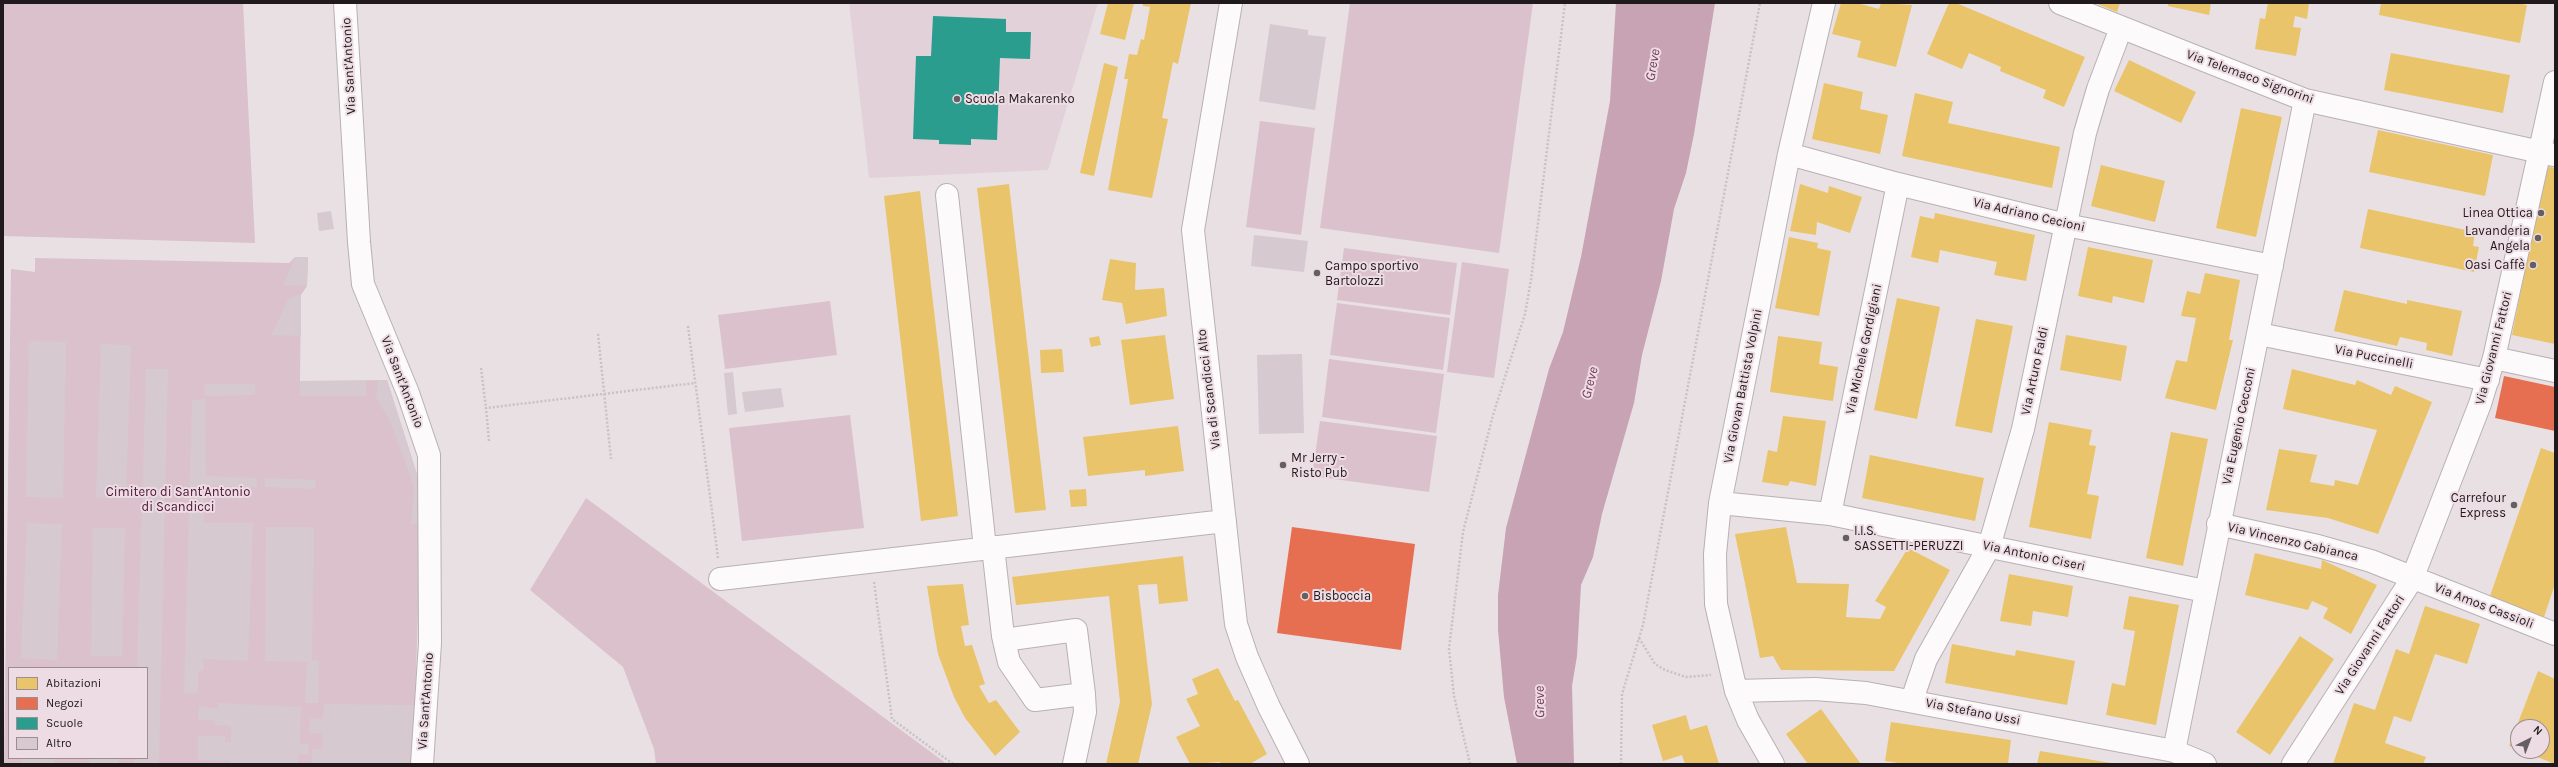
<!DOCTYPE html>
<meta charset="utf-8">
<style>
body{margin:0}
#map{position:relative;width:2558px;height:767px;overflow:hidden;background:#e9e0e4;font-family:Karla,sans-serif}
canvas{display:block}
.frame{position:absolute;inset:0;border:4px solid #201a1c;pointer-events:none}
.legend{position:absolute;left:8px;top:667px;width:140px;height:92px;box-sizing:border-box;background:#eddce3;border:1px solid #9b8e93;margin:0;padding:5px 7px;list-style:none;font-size:12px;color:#201a1c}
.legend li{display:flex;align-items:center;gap:8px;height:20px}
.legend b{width:20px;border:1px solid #9b8e93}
.north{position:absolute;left:2510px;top:719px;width:40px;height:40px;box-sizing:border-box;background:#eddce3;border:1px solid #9b8e93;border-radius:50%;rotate:42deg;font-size:11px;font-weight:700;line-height:16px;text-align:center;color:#201a1c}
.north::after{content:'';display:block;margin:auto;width:14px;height:18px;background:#665f62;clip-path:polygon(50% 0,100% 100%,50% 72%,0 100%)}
</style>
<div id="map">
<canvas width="2558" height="767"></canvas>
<div class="frame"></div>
<ul class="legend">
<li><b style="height:11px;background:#e9c46a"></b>Abitazioni</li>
<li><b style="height:11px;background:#e76f51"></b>Negozi</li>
<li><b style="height:11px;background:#2a9d8f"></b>Scuole</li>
<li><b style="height:11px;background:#d6c9cf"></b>Altro</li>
</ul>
<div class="north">N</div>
</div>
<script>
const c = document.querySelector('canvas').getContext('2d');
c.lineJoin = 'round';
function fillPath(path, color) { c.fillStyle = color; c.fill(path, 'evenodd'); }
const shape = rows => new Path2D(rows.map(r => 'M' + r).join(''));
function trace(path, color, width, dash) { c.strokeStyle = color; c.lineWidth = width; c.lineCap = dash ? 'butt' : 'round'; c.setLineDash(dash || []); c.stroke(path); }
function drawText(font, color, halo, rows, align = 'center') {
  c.font = font + ' Karla,sans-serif'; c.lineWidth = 4; c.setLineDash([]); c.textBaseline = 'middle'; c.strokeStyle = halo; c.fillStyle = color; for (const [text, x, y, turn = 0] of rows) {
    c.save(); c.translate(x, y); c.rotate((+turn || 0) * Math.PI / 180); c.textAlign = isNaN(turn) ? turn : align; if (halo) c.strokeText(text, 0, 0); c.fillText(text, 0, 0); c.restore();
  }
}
fillPath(shape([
 [849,3,1098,3,1048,170,869,178]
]), '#e2d1d8');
fillPath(shape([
 [3,3,243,3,255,243,3,236],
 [1350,3,1533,3,1499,253,1320,228],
 [1260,121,1315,128,1301,235,1246,227],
 [1344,248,1457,263,1450,315,1337,300],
 [295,257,308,257,307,286,301,295,300,381,387,380,422,490,413,764,4,764,11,269,35,272,35,258,289,263],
 [9,668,147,668,147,758,9,758],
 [1462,262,1509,269,1494,378,1447,372],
 [830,301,837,355,725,369,718,315],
 [1337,303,1450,318,1443,370,1330,355],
 [1329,359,1444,374,1436,433,1322,417],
 [850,415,864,528,742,541,729,428],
 [1320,421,1437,436,1429,492,1312,476],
 [586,498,947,764,656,764,654,749,623,667,530,590]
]), '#dac1cc');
fillPath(shape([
 [1616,3,1715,3,1694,134,1686,173,1674,209,1661,281,1642,355,1634,403,1602,514,1593,557,1581,585,1577,656,1572,686,1574,764,1517,764,1504,697,1498,630,1498,595,1506,528,1549,369,1563,332,1581,257,1610,101]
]), '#c7a3b4');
fillPath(shape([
 [1108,3,1134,3,1125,40,1100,34],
 [1143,3,1191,3,1178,64,1173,62,1162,118,1168,119,1152,198,1108,190,1128,79,1124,79,1129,54,1137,55,1141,39,1144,40,1150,7,1143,6],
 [1841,3,1857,3,1879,9,1881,3,1912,5,1896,67,1857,57,1861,41,1832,34],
 [1949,3,1956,3,2085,57,2064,107,2043,98,2046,90,2000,71,2001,67,1969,53,1962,69,1927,54],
 [2095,3,2120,3,2117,12],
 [2168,3,2211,3,2209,15,2168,6],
 [2268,3,2309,3,2307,19,2295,16,2293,27,2301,28,2296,56,2255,49,2260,18,2265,19],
 [2381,3,2517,3,2527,5,2520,43,2379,15],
 [2391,53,2510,75,2503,113,2384,90],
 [2129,60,2196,92,2181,123,2114,91],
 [1104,63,1118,67,1094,176,1080,173],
 [1824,83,1863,92,1860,109,1888,115,1880,154,1812,139],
 [1915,93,1953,102,1948,123,2060,147,2052,188,1902,156],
 [2241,108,2282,117,2256,237,2216,228],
 [2378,130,2493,155,2485,196,2369,172],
 [2101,165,2165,181,2155,222,2091,206],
 [2546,166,2555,168,2555,344,2512,335],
 [1009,184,1046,510,1015,513,977,188],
 [1800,184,1828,193,1829,186,1862,197,1850,233,1817,222,1816,235,1790,231],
 [920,191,958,516,921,521,884,196],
 [2368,209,2475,232,2473,246,2479,247,2474,272,2360,248],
 [1935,213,2035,235,2026,281,1994,275,1997,262,1940,250,1938,263,1911,257,1920,216,1934,219],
 [1789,237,1818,243,1817,248,1831,251,1819,316,1775,308],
 [2088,247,2153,260,2144,303,2113,296,2112,303,2078,296],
 [1110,259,1136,263,1135,290,1164,288,1167,316,1126,324,1122,303,1102,300],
 [2205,273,2240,280,2229,340,2233,340,2216,410,2165,398,2176,360,2187,362,2196,318,2181,316,2187,291,2200,294],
 [2344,290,2407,304,2407,300,2462,311,2452,356,2426,350,2427,343,2400,337,2397,346,2334,331],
 [1897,298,1940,307,1917,419,1874,410],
 [1976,319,2013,326,1992,433,1955,426],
 [1165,335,1174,399,1130,405,1121,340],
 [2066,335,2127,346,2121,381,2060,370],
 [1099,336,1101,345,1091,347,1089,338],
 [1778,336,1822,342,1819,364,1838,367,1833,401,1770,392],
 [1062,349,1064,372,1041,373,1040,350],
 [2292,369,2355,385,2357,380,2391,395,2395,386,2432,402,2378,534,2328,518,2266,510,2279,449,2317,455,2310,482,2334,486,2335,480,2358,485,2377,430,2283,409],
 [1783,416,1826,421,1816,486,1790,481,1788,486,1762,482,1768,450,1777,452],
 [2049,422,2092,430,2089,445,2096,446,2087,494,2099,496,2091,539,2029,527],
 [1178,426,1184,471,1145,476,1145,470,1088,476,1083,437],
 [2171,432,2208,439,2183,566,2146,558],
 [2541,448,2555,453,2555,584,2544,617,2489,599],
 [1870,455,1984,478,1975,521,1862,498],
 [1086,489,1087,506,1071,507,1069,490],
 [1786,527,1797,583,1849,584,1846,617,1880,619,1886,607,1875,601,1908,548,1950,570,1894,671,1781,670,1773,656,1760,658,1735,534],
 [2255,553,2321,569,2322,560,2377,585,2351,634,2323,618,2328,608,2312,601,2308,610,2245,595],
 [1183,556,1188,601,1159,604,1157,584,1138,585,1152,704,1138,764,1106,764,1120,702,1109,596,1016,605,1012,577],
 [2009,574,2073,586,2068,617,2033,611,2031,626,2000,621],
 [963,584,969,625,961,626,965,646,972,645,985,684,979,686,989,703,996,700,1020,732,995,756,965,718,954,697,938,654,934,631,927,586],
 [2129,596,2179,605,2156,725,2106,715,2112,683,2125,686,2135,631,2123,629],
 [2425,606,2480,624,2467,664,2435,654,2411,722,2394,716,2385,743,2426,757,2423,764,2333,764,2354,703,2375,710,2396,649,2409,654],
 [2300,636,2334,659,2270,755,2236,732],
 [1952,644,2015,656,2016,650,2075,661,2067,705,1945,683],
 [1218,668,1235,701,1238,700,1267,754,1250,764,1221,764,1220,762,1190,764,1176,737,1200,726,1186,699,1198,694,1192,679],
 [2538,671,2555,679,2555,764,2522,751,2542,751,2542,727,2518,727,2518,749,2509,746],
 [1821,709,1861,764,1808,764,1786,734],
 [1686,715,1690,730,1707,725,1719,764,1685,764,1682,755,1663,761,1652,725],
 [1891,722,2011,740,2008,764,1905,764,1885,761],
 [2040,751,2111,763,2111,764,2037,764]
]), '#e9c46a');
fillPath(shape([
 [2504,376,2555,387,2555,431,2495,418],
 [1292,527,1415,544,1401,650,1277,633]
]), '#e76f51');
fillPath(shape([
 [933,16,1006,19,1006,32,1031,32,1030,59,1000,58,997,140,971,139,971,145,939,144,939,140,913,139,916,56,931,56]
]), '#2a9d8f');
fillPath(shape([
 [1270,24,1308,30,1308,35,1326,37,1315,110,1259,101],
 [331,211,334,229,319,231,317,213],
 [1254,235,1308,241,1304,272,1251,266],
 [295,257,308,257,307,286,283,285],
 [301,294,301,336,271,335,289,298],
 [29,341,66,342,63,498,26,497],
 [101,344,131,345,126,498,96,498],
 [1302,354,1304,433,1259,434,1257,355],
 [146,369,168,369,159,764,134,764,135,758,147,758,147,668,137,668],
 [733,372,737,414,728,415,724,373],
 [378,380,387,380,422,490,421,523,411,524,414,490,410,475,390,421,376,398],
 [300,381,366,381,366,396,300,396],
 [205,384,255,384,255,395,205,396],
 [781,388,784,407,745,412,742,392],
 [205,399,206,476,257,478,257,488,205,485,204,523,253,523,248,661,203,659,204,671,198,671,198,693,184,694,192,400],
 [265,478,316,480,315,489,265,487],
 [27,523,62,524,57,660,21,658],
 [266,527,314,527,312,660,319,661,318,703,305,703,307,662,265,661],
 [93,528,125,528,122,656,91,656],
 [218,703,301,707,300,744,309,744,308,755,299,754,298,764,230,764,230,761,198,760,198,736,225,736,225,742,231,742,231,726,214,725,215,720,198,720,199,706,218,709],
 [324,704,414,705,413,764,312,764,312,749,323,749,323,733,309,733,310,718,323,719],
 [21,758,54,758,54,764,21,764],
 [89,758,119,758,118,764,89,764]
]), '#d6c9cf');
const street = shape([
 [345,3,359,242,363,284,408,393,429,455,430,643,422,764],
 [1231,3,1193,230,1236,624,1247,657,1269,707,1298,764],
 [2060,3,2305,100,2554,155],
 [1789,154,1898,184,2066,225,2272,266],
 [947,195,985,548],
 [2259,334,2488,380],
 [2494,358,2555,371],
 [1720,503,1830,514,2205,591],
 [1830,514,1898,184],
 [2218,524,2318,546,2371,561,2555,634],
 [993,547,1003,636,1009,662,1035,700,1084,694,1085,712,1074,764],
 [720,579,1225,521],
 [1004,640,1076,630,1084,694],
 [1736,691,1815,689,1866,693,2174,751,2205,764],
 [1912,700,1926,659,1989,547,2023,429,2085,133,2098,89,2121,28],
 [2174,751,2305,100],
 [1773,764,1748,720,1736,691,1716,604,1715,554,1720,503,1789,154,1824,3],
 [2293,764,2412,579,2480,404,2494,358,2555,82]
]);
trace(street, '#b8b0b4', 24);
trace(shape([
 [688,326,718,558],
 [598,334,611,459],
 [481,368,486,408],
 [489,441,486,408,695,383],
 [874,582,892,719,953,764],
 [1639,638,1655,664,1665,670,1686,677,1711,675],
 [1470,764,1454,696,1449,649,1463,532,1493,415,1525,314,1531,280,1565,3],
 [1621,764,1622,694,1643,625,1760,3]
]), '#c5c3c3', 2.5, [2, 2]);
trace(street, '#fcfafb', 22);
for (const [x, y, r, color] of [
 [957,99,4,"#665f62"],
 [2541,213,4,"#665f62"],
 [2538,238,4,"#665f62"],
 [2533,265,4,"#665f62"],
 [1317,273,4,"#665f62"],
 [1283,465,4,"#665f62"],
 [2514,505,4,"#665f62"],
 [1846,538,4,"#665f62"],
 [1305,596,4,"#665f62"]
]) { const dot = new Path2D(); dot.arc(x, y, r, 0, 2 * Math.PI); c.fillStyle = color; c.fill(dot); trace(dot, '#eddce3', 1.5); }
drawText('13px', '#201a1c', '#eddce3', [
 ["Via Sant'Antonio",349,66,-93],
 ["Via Telemaco Signorini",2250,77,20],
 ["Via Adriano Cecioni",2029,215,13],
 ["Via Giovanni Fattori",2494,348,-76],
 ["Via Michele Gordigiani",1864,349,-78],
 ["Via Puccinelli",2374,357,11],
 ["Via Arturo Faldi",2035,371,-78],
 ["Via Sant'Antonio",402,382,69],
 ["Via Giovan Battista Volpini",1743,386,-79],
 ["Via di Scandicci Alto",1209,389,-97],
 ["Via Eugenio Cecconi",2239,426,-78],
 ["Via Vincenzo Cabianca",2293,542,13],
 ["Via Antonio Ciseri",2034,556,12],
 ["Via Amos Cassioli",2484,606,21],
 ["Via Giovanni Fattori",2370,645,-57],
 ["Via Sant'Antonio",426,701,-86],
 ["Via Stefano Ussi",1973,712,11]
]);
drawText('13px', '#201a1c', '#eddce3', [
 ["Scuola Makarenko",965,99],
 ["Linea Ottica",2533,213,"right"],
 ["Lavanderia",2530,231,"right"],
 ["Angela",2530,246,"right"],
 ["Oasi Caffè",2525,265,"right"],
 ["Campo sportivo",1325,266],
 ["Bartolozzi",1325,281],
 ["Mr Jerry -",1291,458],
 ["Risto Pub",1291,473],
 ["Carrefour",2506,498,"right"],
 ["Express",2506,513,"right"],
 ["I.I.S.",1854,531],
 ["SASSETTI-PERUZZI",1854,546],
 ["Bisboccia",1313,596]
], 'left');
drawText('13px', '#4e1434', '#eddce3', [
 ["Cimitero di Sant'Antonio",178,492],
 ["di Scandicci",178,507]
]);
drawText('italic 14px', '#763959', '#eddce3', [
 ["Greve",1653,65,-80],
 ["Greve",1590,383,-76],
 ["Greve",1540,702,-91]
]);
</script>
